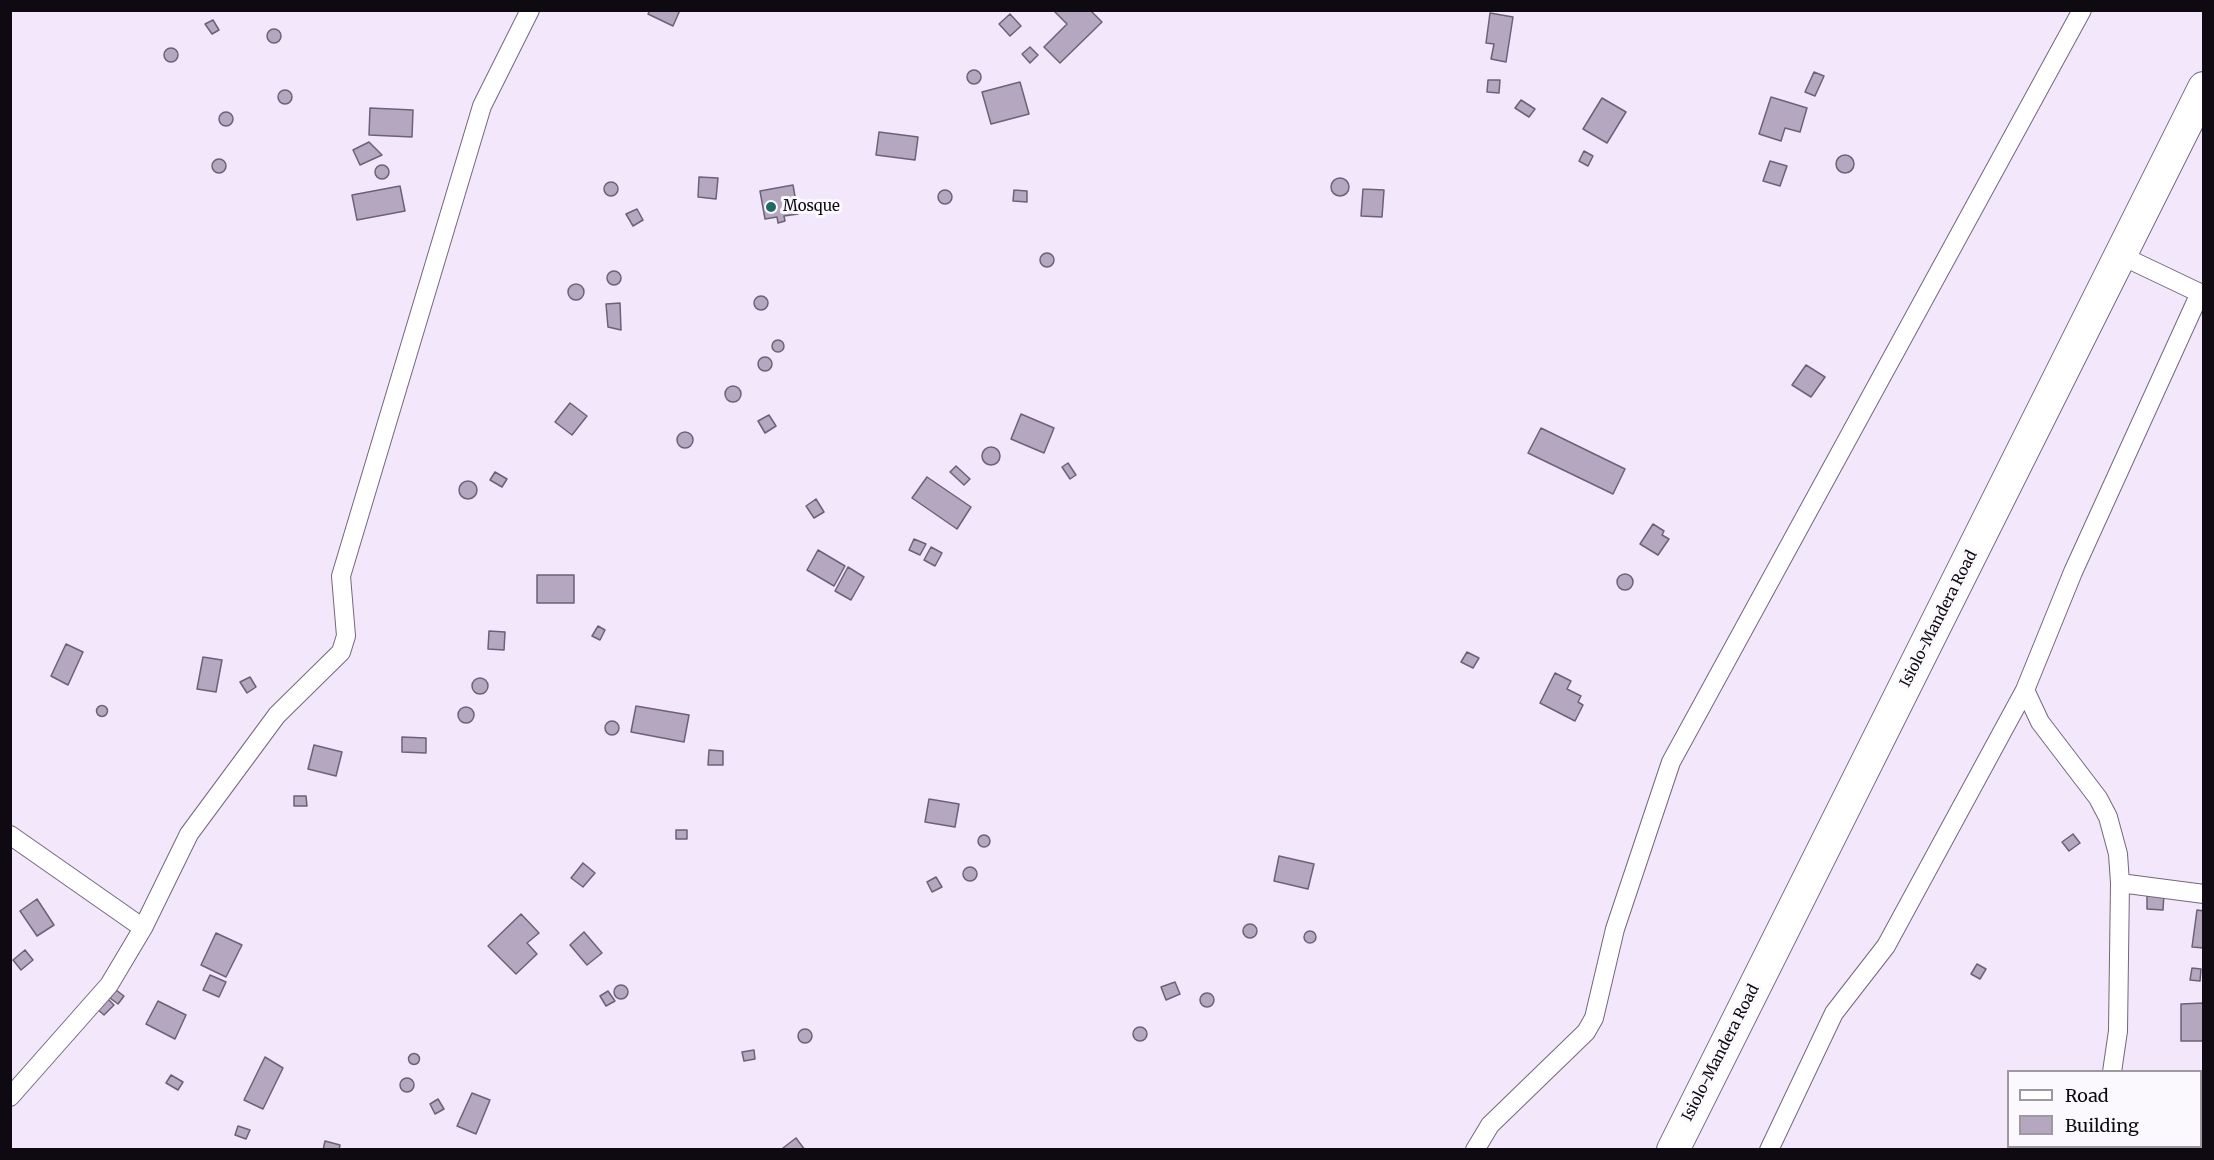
<!DOCTYPE html>
<style>
body{margin:0}
#map{position:relative;width:2214px;height:1160px;overflow:hidden;background:#f3e7fc;font-family:Merriweather,serif}
canvas{display:block}
.frame{position:absolute;inset:0;border:12px solid #0f0a12;pointer-events:none}
.legend{position:absolute;left:2007px;top:1070px;width:195px;height:78px;box-sizing:border-box;background:#fbf8fe;border:2px solid #9d99a0;margin:0;padding:8px 10px;list-style:none;font-size:18px;color:#0f0a12}
.legend li{display:flex;align-items:center;gap:12px;height:30px}
.legend b{width:30px;border:2px solid #9d99a0}
</style>
<div id="map">
<canvas width="2214" height="1160"></canvas>
<div class="frame"></div>
<ul class="legend">
<li><b style="height:8px;background:#fff"></b>Road</li>
<li><b style="height:16px;background:#b5a7bf"></b>Building</li>
</ul>
</div>
<script>
const c = document.querySelector('canvas').getContext('2d');
c.lineJoin = 'round';
function fillPath(path, color) { c.fillStyle = color; c.fill(path, 'evenodd'); }
const shape = rows => new Path2D(rows.map(r => 'M' + r).join(''));
function trace(path, color, width, dash) { c.strokeStyle = color; c.lineWidth = width; c.lineCap = dash ? 'butt' : 'round'; c.setLineDash(dash || []); c.stroke(path); }
function drawText(font, color, halo, rows, align = 'center') {
  c.font = font + ' Merriweather,serif'; c.lineWidth = 6; c.setLineDash([]); c.textBaseline = 'middle'; c.strokeStyle = halo; c.fillStyle = color; for (const [text, x, y, turn = 0] of rows) {
    c.save(); c.translate(x, y); c.rotate((+turn || 0) * Math.PI / 180); c.textAlign = isNaN(turn) ? turn : align; if (halo) c.strokeText(text, 0, 0); c.fillText(text, 0, 0); c.restore();
  }
}
const building = shape([
 [650,10,680,10,673,26,648,14,650,10],
 [1053,10,1090,10,1102,22,1060,63,1044,47,1067,24,1053,10],
 [1490,13,1513,17,1506,62,1491,59,1494,44,1486,43,1490,13],
 [1010,14,1021,26,1010,36,999,24,1010,14],
 [213,20,219,30,212,34,205,24,213,20],
 '267 36a7 7 0 1 1 14 0a7 7 0 1 1-14 0Z',
 [1030,47,1038,55,1030,63,1022,54,1030,47],
 '164 55a7 7 0 1 1 14 0a7 7 0 1 1-14 0Z',
 '967 77a7 7 0 1 1 14 0a7 7 0 1 1-14 0Z',
 [1814,72,1824,76,1815,96,1805,92,1814,72],
 [1488,80,1500,80,1499,93,1487,92,1488,80],
 [1020,82,1029,114,991,124,982,92,1020,82],
 '278 97a7 7 0 1 1 14 0a7 7 0 1 1-14 0Z',
 [1771,97,1807,108,1800,132,1785,128,1781,141,1759,134,1771,97],
 [1602,98,1626,112,1607,143,1583,129,1602,98],
 [1521,100,1535,109,1529,117,1515,108,1521,100],
 [370,108,413,110,412,137,369,135,370,108],
 '219 119a7 7 0 1 1 14 0a7 7 0 1 1-14 0Z',
 [879,132,918,137,915,160,876,155,879,132],
 [369,142,382,155,360,165,353,150,369,142],
 [1584,151,1593,156,1588,166,1579,161,1584,151],
 '1836 164a9 9 0 1 1 18 0a9 9 0 1 1-18 0Z',
 '212 166a7 7 0 1 1 14 0a7 7 0 1 1-14 0Z',
 [1770,161,1787,166,1780,186,1763,181,1770,161],
 '375 172a7 7 0 1 1 14 0a7 7 0 1 1-14 0Z',
 [699,177,718,178,716,199,698,197,699,177],
 '1331 187a9 9 0 1 1 18 0a9 9 0 1 1-18 0Z',
 '604 189a7 7 0 1 1 14 0a7 7 0 1 1-14 0Z',
 [793,185,798,214,784,216,785,221,778,223,777,217,765,219,760,191,793,185],
 [400,186,405,211,357,220,352,195,400,186],
 [1363,189,1384,190,1382,217,1361,216,1363,189],
 '938 197a7 7 0 1 1 14 0a7 7 0 1 1-14 0Z',
 [1014,190,1027,191,1027,202,1013,201,1014,190],
 [637,209,643,220,633,226,626,214,637,209],
 '1040 260a7 7 0 1 1 14 0a7 7 0 1 1-14 0Z',
 '607 278a7 7 0 1 1 14 0a7 7 0 1 1-14 0Z',
 '568 292a8 8 0 1 1 16 0a8 8 0 1 1-16 0Z',
 '754 303a7 7 0 1 1 14 0a7 7 0 1 1-14 0Z',
 [620,303,621,330,608,327,606,304,620,303],
 '772 346a6 6 0 1 1 12 0a6 6 0 1 1-12 0Z',
 '758 364a7 7 0 1 1 14 0a7 7 0 1 1-14 0Z',
 [1806,365,1825,377,1811,397,1792,385,1806,365],
 '725 394a8 8 0 1 1 16 0a8 8 0 1 1-16 0Z',
 [570,403,587,416,572,435,555,422,570,403],
 [1021,414,1054,428,1044,453,1011,439,1021,414],
 [769,415,776,426,765,433,758,421,769,415],
 [1541,428,1625,469,1613,494,1528,453,1541,428],
 '677 440a8 8 0 1 1 16 0a8 8 0 1 1-16 0Z',
 '982 456a9 9 0 1 1 18 0a9 9 0 1 1-18 0Z',
 [1068,463,1076,475,1070,479,1062,467,1068,463],
 [956,466,970,479,964,485,950,472,956,466],
 [495,472,507,479,502,487,490,480,495,472],
 [927,477,971,507,957,529,912,498,927,477],
 '459 490a9 9 0 1 1 18 0a9 9 0 1 1-18 0Z',
 [816,499,824,512,814,518,806,506,816,499],
 [1653,524,1664,531,1662,535,1669,539,1658,555,1640,544,1653,524],
 [914,539,926,544,920,555,909,550,914,539],
 [931,547,942,553,935,566,924,560,931,547],
 [818,550,845,566,834,586,807,570,818,550],
 [848,567,864,577,851,600,835,591,848,567],
 '1617 582a8 8 0 1 1 16 0a8 8 0 1 1-16 0Z',
 [537,575,574,575,574,603,537,603,537,575],
 [598,626,605,630,600,640,592,636,598,626],
 [489,631,505,632,504,650,488,649,489,631],
 [66,644,83,652,68,685,51,676,66,644],
 [1467,652,1479,658,1473,668,1461,662,1467,652],
 [203,657,222,660,216,692,197,689,203,657],
 [1555,673,1571,681,1567,689,1581,696,1578,702,1583,705,1575,721,1540,703,1555,673],
 [250,677,256,687,247,693,240,682,250,677],
 '472 686a8 8 0 1 1 16 0a8 8 0 1 1-16 0Z',
 '96.5 711a5.5 5.5 0 1 1 11 0a5.5 5.5 0 1 1-11 0Z',
 [636,706,689,715,684,742,631,732,636,706],
 '458 715a8 8 0 1 1 16 0a8 8 0 1 1-16 0Z',
 '605 728a7 7 0 1 1 14 0a7 7 0 1 1-14 0Z',
 [402,737,426,738,426,753,402,752,402,737],
 [314,745,342,752,336,776,308,769,314,745],
 [709,750,723,751,723,765,708,765,709,750],
 [294,796,306,796,307,806,294,806,294,796],
 [929,799,959,804,955,827,925,822,929,799],
 [676,830,687,830,687,839,676,839,676,830],
 [2073,834,2080,843,2069,851,2062,842,2073,834],
 '978 841a6 6 0 1 1 12 0a6 6 0 1 1-12 0Z',
 [1279,856,1314,864,1308,889,1274,881,1279,856],
 [583,863,595,873,583,887,571,878,583,863],
 '963 874a7 7 0 1 1 14 0a7 7 0 1 1-14 0Z',
 [936,877,942,887,932,892,927,882,936,877],
 [2147,893,2164,893,2163,910,2147,909,2147,893],
 [37,899,54,925,37,936,20,911,37,899],
 [2197,910,2204,911,2204,948,2192,947,2197,910],
 [521,914,539,933,527,943,537,954,516,974,488,946,521,914],
 '1243 931a7 7 0 1 1 14 0a7 7 0 1 1-14 0Z',
 '1304 937a6 6 0 1 1 12 0a6 6 0 1 1-12 0Z',
 [584,932,602,953,587,965,570,945,584,932],
 [216,933,242,945,226,977,201,965,216,933],
 [25,950,33,960,21,970,13,960,25,950],
 [1977,964,1986,969,1980,979,1971,974,1977,964],
 [2192,968,2201,969,2200,981,2190,980,2192,968],
 [210,975,226,982,219,997,203,990,210,975],
 [1175,982,1180,994,1166,1000,1161,987,1175,982],
 '614 992a7 7 0 1 1 14 0a7 7 0 1 1-14 0Z',
 [116,990,124,996,118,1004,110,998,116,990],
 [608,991,615,1001,606,1006,600,996,608,991],
 '1200 1000a7 7 0 1 1 14 0a7 7 0 1 1-14 0Z',
 [107,998,114,1005,104,1015,96,1008,107,998],
 [158,1001,186,1015,175,1039,146,1024,158,1001],
 [2204,1003,2204,1041,2181,1041,2181,1004,2204,1003],
 '1133 1034a7 7 0 1 1 14 0a7 7 0 1 1-14 0Z',
 '798 1036a7 7 0 1 1 14 0a7 7 0 1 1-14 0Z',
 [754,1050,755,1059,744,1061,742,1052,754,1050],
 '408.5 1059a5.5 5.5 0 1 1 11 0a5.5 5.5 0 1 1-11 0Z',
 [265,1057,283,1068,263,1109,244,1100,265,1057],
 [171,1075,183,1082,178,1090,166,1083,171,1075],
 '400 1085a7 7 0 1 1 14 0a7 7 0 1 1-14 0Z',
 [472,1093,490,1100,476,1134,457,1126,472,1093],
 [438,1099,444,1109,435,1114,430,1104,438,1099],
 [238,1126,250,1130,246,1139,235,1135,238,1126],
 [796,1138,805,1150,784,1150,783,1148,796,1138],
 [325,1141,340,1145,339,1150,323,1150,325,1141]
]);
fillPath(building, '#b5a7bf');
trace(building, '#6e6177', 1.5);
const street = shape([
 [2120,255,2204,295],
 [2025,690,2040,722,2098,798,2108,817,2118,854,2120,883,2118,1031,2112,1072],
 [10,835,143,928],
 [2120,883,2204,894],
 [10,1097,109,985,143,928,189,834,277,715,341,652,346,636,341,576,482,106,530,10],
 [1475,1150,1490,1125,1586,1032,1594,1018,1615,929,1671,762,2082,10],
 [1769,1150,1834,1013,1886,946,2025,690,2073,572,2200,293],
 [2099,1150,2100,1146]
]);
const highway = shape([
 [1673,1150,2204,88]
]);
trace(street, '#74677d', 20);
trace(highway, '#74677d', 34);
trace(street, '#fff', 18);
trace(highway, '#fff', 32);
for (const [x, y, r, color] of [
 [771,207,6,"#216a62"]
]) { const dot = new Path2D(); dot.arc(x, y, r, 0, 2 * Math.PI); c.fillStyle = color; c.fill(dot); trace(dot, '#fbf8fe', 2); }
drawText('15px', '#0f0a12', '#fbf8fe', [
 ["Mosque",783,207]
], 'left');
drawText('15px', '#0f0a12', '#fbf8fe', [
 ["Isiolo-Mandera Road",1939,619,-63],
 ["Isiolo-Mandera Road",1721,1053,-63]
]);
</script>
